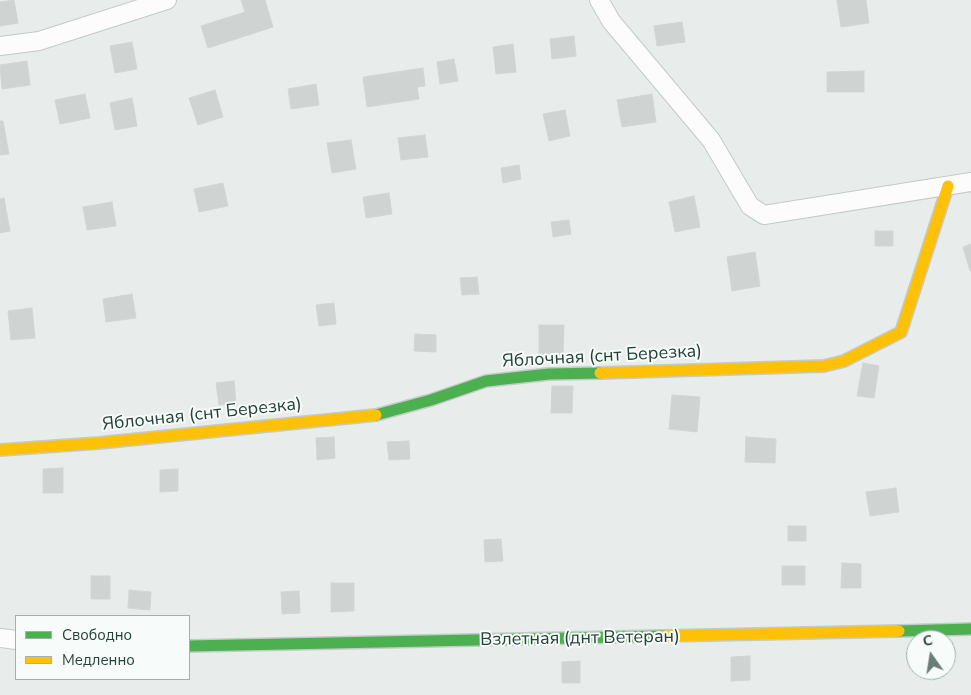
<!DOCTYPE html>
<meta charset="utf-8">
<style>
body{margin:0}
#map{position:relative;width:971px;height:695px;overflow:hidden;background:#e8edeb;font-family:"Nunito Sans",sans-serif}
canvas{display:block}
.legend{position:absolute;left:15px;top:615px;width:175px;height:65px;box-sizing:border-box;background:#f7fbf9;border:1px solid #a3b1ad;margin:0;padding:6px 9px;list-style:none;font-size:15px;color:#24423a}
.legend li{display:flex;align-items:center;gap:10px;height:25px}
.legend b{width:25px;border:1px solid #a3b1ad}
.north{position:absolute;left:906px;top:630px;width:50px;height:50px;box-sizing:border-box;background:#f7fbf9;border:1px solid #a3b1ad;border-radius:50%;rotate:347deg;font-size:14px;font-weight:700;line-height:20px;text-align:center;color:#24423a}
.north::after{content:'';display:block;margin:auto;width:18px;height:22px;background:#697e78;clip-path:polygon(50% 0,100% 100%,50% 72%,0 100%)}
</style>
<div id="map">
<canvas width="971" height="695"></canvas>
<ul class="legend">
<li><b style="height:6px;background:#4caf50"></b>Свободно</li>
<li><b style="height:6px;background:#ffc107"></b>Медленно</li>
</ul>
<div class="north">С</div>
</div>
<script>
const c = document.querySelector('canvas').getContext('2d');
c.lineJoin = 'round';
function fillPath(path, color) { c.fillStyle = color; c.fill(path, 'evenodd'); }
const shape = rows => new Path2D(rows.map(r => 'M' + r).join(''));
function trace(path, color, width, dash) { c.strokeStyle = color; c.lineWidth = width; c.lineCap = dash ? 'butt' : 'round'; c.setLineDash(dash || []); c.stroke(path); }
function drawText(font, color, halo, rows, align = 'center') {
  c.font = font + ' "Nunito Sans",sans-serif'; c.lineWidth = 4; c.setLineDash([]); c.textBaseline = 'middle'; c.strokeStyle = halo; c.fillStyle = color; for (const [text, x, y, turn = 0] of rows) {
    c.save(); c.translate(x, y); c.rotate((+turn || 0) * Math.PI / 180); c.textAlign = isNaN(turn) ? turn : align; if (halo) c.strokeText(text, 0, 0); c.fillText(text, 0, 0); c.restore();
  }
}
const building = shape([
 [14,0,18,23,0,26,0,2,14,0],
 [241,0,265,0,273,27,208,48,201,26,245,12,241,0],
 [837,0,866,0,869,23,841,27,837,0],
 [682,22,685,42,657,46,654,26,682,22],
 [574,36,576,56,552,59,550,39,574,36],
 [132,42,137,69,115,73,110,46,132,42],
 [513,44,516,72,496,74,493,47,513,44],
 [454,59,458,81,440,84,437,62,454,59],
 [27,61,30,85,2,89,0,65,27,61],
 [423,68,425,86,417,87,419,99,367,107,363,77,423,68],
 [864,71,864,92,827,92,827,72,864,71],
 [316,84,319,105,291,109,288,89,316,84],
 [215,90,223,117,198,125,189,98,215,90],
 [85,94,90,118,60,124,55,100,85,94],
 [652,94,656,122,622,127,617,100,652,94],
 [132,98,137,126,115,130,110,103,132,98],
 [565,110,570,136,549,141,543,114,565,110],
 [0,121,3,121,9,154,0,155,0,121],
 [425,135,428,157,401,160,398,138,425,135],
 [351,140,356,169,332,173,327,143,351,140],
 [519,165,521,179,503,183,501,168,519,165],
 [223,183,228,206,199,212,194,189,223,183],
 [389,193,392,214,366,218,363,197,389,193],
 [694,196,700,227,675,232,669,202,694,196],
 [4,198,10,231,0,233,0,199,4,198],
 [112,202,116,226,87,230,83,207,112,202],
 [569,220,571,234,553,237,551,222,569,220],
 [875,231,893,231,893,246,875,246,875,231],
 [971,244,971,271,970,271,963,247,971,244],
 [755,252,760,286,732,291,727,257,755,252],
 [477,277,479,294,462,295,460,278,477,277],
 [132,294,136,318,106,322,103,299,132,294],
 [334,303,336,324,319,326,316,305,334,303],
 [32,308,35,338,11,340,8,311,32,308],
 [539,325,564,325,563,355,539,355,539,325],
 [415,334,436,335,436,352,414,351,415,334],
 [863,363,879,366,874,398,857,396,863,363],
 [234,381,236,403,219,405,216,383,234,381],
 [552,386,573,386,572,413,551,413,552,386],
 [672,395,700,397,697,432,669,429,672,395],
 [334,437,335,458,317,460,316,438,334,437],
 [746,437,776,439,775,463,745,462,746,437],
 [409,441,410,459,389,460,387,442,409,441],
 [63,468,63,493,43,493,43,469,63,468],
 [178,469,178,491,160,492,160,470,178,469],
 [896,488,899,512,870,516,866,492,896,488],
 [788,526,806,526,806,541,788,541,788,526],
 [501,539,503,561,485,562,484,540,501,539],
 [842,563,861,564,861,588,841,588,842,563],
 [782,566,805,566,805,585,782,585,782,566],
 [91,576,110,576,110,599,91,599,91,576],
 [331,583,354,583,354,611,331,612,331,583],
 [129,590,151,592,150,610,128,608,129,590],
 [299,591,300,613,282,614,281,592,299,591],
 [750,656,750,680,731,681,731,657,750,656],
 [580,661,580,683,562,683,562,662,580,661]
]);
fillPath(building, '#cfd4d2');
trace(building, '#d1d6d4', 1);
const street = shape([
 [599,0,611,21,711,140,750,206,764,215,971,182],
 [0,46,39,41,167,0],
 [0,638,16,640]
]);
const fast = shape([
 [376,415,431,400,486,381,549,374,600,373],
 [899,631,971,629],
 [189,646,664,636]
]);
const slow = shape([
 [600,373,824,366,844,361,901,332,948,186],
 [0,450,99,443,376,415],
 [664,636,899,631]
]);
trace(street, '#c5cac8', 20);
trace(fast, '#c3cbc8', 14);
trace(slow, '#c3cbc8', 14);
trace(street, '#fcfcfc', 18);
trace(fast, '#4caf50', 11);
trace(slow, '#ffc107', 11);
drawText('18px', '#24423a', '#f7fbf9', [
 ["Яблочная (снт Березка)",602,357,-3],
 ["Яблочная (снт Березка)",202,415,-6],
 ["Взлетная (днт Ветеран)",580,639,-1]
]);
</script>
